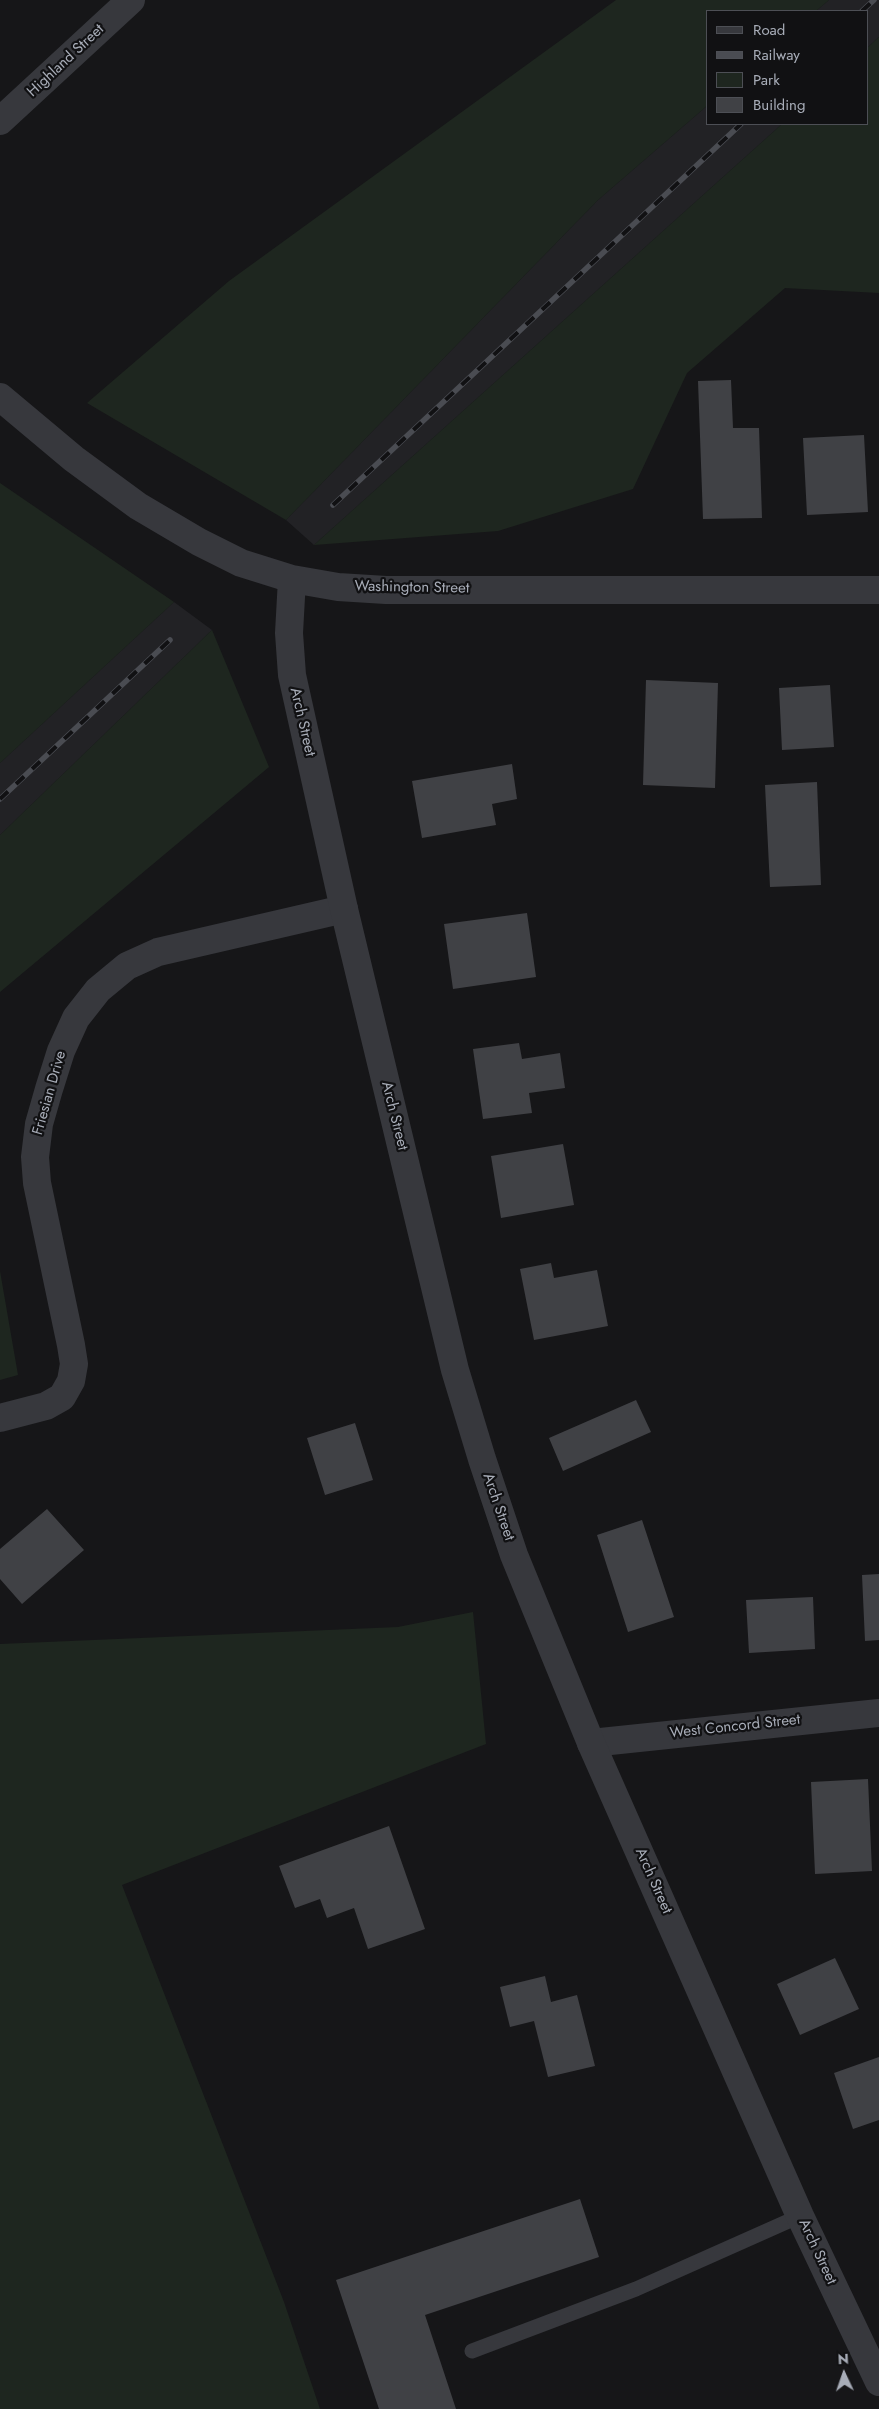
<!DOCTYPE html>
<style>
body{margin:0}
#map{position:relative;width:879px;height:2409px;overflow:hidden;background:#161618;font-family:Jost,sans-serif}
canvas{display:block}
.legend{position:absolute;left:706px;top:10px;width:162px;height:115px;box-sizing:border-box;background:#111113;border:1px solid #4d4f55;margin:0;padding:6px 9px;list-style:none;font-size:15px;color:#a8adb8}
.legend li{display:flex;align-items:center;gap:10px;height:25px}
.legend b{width:25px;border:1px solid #4d4f55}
.north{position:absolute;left:819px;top:2349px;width:50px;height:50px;-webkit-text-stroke:4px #111113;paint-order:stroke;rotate:357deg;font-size:14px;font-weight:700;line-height:20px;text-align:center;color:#a8adb8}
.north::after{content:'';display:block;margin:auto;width:18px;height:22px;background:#a8adb8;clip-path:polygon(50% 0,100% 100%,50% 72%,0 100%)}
</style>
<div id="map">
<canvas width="879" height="2409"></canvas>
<ul class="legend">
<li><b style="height:6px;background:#37383d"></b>Road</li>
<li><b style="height:6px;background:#4a4c52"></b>Railway</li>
<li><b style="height:14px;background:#1e261f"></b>Park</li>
<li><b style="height:14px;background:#404145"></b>Building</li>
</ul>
<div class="north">N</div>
</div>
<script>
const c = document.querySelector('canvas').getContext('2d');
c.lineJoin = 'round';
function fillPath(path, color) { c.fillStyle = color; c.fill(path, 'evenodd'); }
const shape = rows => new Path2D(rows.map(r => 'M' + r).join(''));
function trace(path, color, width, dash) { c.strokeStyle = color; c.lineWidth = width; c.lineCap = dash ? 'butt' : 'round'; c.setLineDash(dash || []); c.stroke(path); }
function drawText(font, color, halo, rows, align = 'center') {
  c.font = font + ' Jost,sans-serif'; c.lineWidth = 4.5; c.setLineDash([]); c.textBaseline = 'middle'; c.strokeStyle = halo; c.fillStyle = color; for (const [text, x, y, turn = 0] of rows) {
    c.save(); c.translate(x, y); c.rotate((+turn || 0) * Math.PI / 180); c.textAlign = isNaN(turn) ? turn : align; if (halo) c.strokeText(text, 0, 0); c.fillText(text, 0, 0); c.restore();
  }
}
fillPath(shape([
 [829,0,879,0,879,37,868,47,868,11,816,11],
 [708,105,708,124,782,124,314,545,286,520,598,200],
 [174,602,212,630,0,835,0,763]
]), '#222225');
fillPath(shape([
 [616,0,829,0,816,11,708,11,708,105,598,200,286,520,87,403,229,281],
 [879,37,879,293,785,288,687,373,633,489,498,531,314,545,782,124,868,124,868,47],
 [0,483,174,602,0,763],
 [212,630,269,767,0,992,0,835],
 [0,1271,18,1375,0,1380],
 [473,1612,486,1744,122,1885,284,2302,320,2409,0,2409,0,1644,398,1627]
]), '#1e261f');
fillPath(shape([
 [731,380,733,428,759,428,762,518,703,519,698,381],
 [864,435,868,512,807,515,803,438],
 [646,680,718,683,715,788,643,785],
 [830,685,834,747,782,750,779,688],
 [512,764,517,799,492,804,496,825,422,838,412,781],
 [817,782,821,885,770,887,765,785],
 [527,913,536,977,453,989,444,924],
 [519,1043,522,1059,560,1053,565,1088,529,1093,532,1113,483,1119,473,1049],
 [563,1144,574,1205,501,1218,491,1156],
 [551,1263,554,1278,597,1270,608,1326,534,1340,520,1269],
 [636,1400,651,1432,563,1471,549,1438],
 [355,1423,373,1480,325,1495,307,1438],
 [47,1509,84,1550,22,1604,0,1579,0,1549],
 [642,1520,674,1617,628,1632,597,1535],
 [879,1574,879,1640,865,1641,862,1575],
 [813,1597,815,1649,749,1653,746,1600],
 [868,1779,872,1871,815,1874,811,1782],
 [389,1826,425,1929,368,1949,354,1908,327,1918,320,1899,295,1908,279,1866],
 [835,1958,859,2009,800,2035,777,1984],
 [545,1976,551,2002,577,1995,595,2066,548,2077,534,2021,510,2027,500,1987],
 [879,2057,879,2120,853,2129,834,2073],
 [580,2199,599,2257,425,2315,456,2409,379,2409,336,2280]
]), '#404145');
trace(shape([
 [472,2351,636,2289,800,2216]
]), '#37383d', 15);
trace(shape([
 [0,121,131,0],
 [0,1418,46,1406,62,1397,71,1381,74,1364,71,1345,37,1183,35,1157,39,1124,49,1089,61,1051,76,1018,98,990,127,966,158,952,344,909],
 [591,1743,879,1713]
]), '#37383d', 28);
trace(shape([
 [0,397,74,459,138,506,199,542,241,563,292,579,338,587,386,590,879,590],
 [292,579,289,633,292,675,344,909,455,1370,482,1459,514,1555,591,1743,800,2216,879,2382]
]), '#37383d', 28);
const rail = shape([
 [862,11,874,0],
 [333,505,741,124],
 [0,799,170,640]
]);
trace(rail, '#4a4c52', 5.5);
trace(rail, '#111113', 4, [11]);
drawText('15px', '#a8adb8', '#111113', [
 ["Highland Street",66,61,-43],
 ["Washington Street",412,588,1],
 ["Arch Street",302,722,77],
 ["Friesian Drive",50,1093,-74],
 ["Arch Street",394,1116,76],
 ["Arch Street",498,1507,71],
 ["West Concord Street",735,1727,-6],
 ["Arch Street",653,1881,66],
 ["Arch Street",817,2252,65]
]);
</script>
